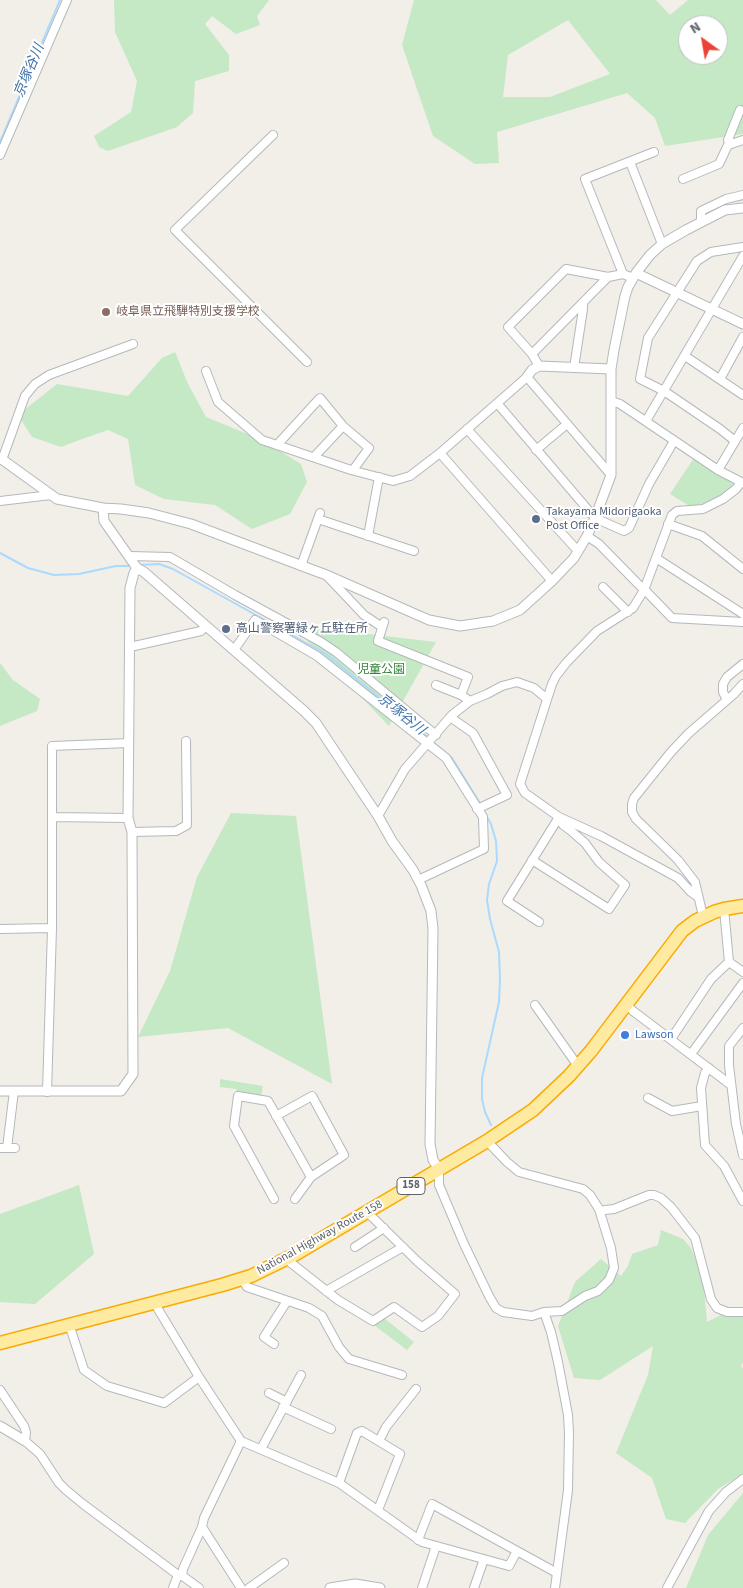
<!DOCTYPE html>
<meta charset="utf-8">
<style>
body{margin:0}
#map{position:relative;width:743px;height:1588px;overflow:hidden;background:#f1efe8;font-family:"Source Sans 3",sans-serif}
canvas{display:block}
.north{position:absolute;left:678px;top:15px;width:50px;height:50px;box-sizing:border-box;background:#fff;border:1px solid #bfc1c3;border-radius:50%;rotate:328deg;font-size:14px;font-weight:700;line-height:20px;text-align:center;color:#5f6368}
.north::after{content:'';display:block;margin:auto;width:18px;height:22px;background:#ea4335;clip-path:polygon(50% 0,100% 100%,50% 72%,0 100%)}
</style>
<div id="map">
<canvas width="743" height="1588"></canvas>
<div class="north">N</div>
</div>
<script>
const c = document.querySelector('canvas').getContext('2d');
c.lineJoin = 'round';
function fillPath(path, color) { c.fillStyle = color; c.fill(path, 'evenodd'); }
const shape = rows => new Path2D(rows.map(r => 'M' + r).join(''));
function trace(path, color, width, dash) { c.strokeStyle = color; c.lineWidth = width; c.lineCap = dash ? 'butt' : 'round'; c.setLineDash(dash || []); c.stroke(path); }
function drawText(font, color, halo, rows, align = 'center') {
  c.font = font + ' "Source Sans 3","Noto Sans JP",sans-serif'; c.lineWidth = 4; c.setLineDash([]); c.textBaseline = 'middle'; c.strokeStyle = halo; c.fillStyle = color; for (const [text, x, y, turn = 0] of rows) {
    c.save(); c.translate(x, y); c.rotate((+turn || 0) * Math.PI / 180); c.textAlign = isNaN(turn) ? turn : align; if (halo) c.strokeText(text, 0, 0); c.fillText(text, 0, 0); c.restore();
  }
}
fillPath(shape([
 [114,0,269,0,257,16,260,25,236,34,212,16,205,24,229,55,229,71,195,81,193,113,177,127,108,151,99,147,94,136,131,112,137,81,115,32],
 [414,0,656,0,670,15,688,0,743,0,743,134,665,146,655,118,627,93,497,132,499,163,475,164,433,136,402,45],
 [568,20,610,74,550,97,503,97,508,55],
 [688,25,718,25,718,55,688,55],
 [175,352,188,384,206,417,262,440,301,464,307,482,290,514,252,529,215,505,164,499,135,485,128,439,108,430,82,439,61,447,32,437,18,415,57,384,128,396,162,358],
 [694,458,732,483,733,488,710,501,691,507,670,494],
 [292,625,436,642,389,726],
 [0,663,13,680,40,699,37,711,0,726],
 [231,813,296,816,332,1084,228,1028,138,1037,170,971,197,877],
 [220,1079,263,1086,261,1096,236,1092,236,1089,220,1087],
 [79,1185,94,1254,35,1304,0,1302,0,1214],
 [661,1230,683,1239,691,1248,703,1277,707,1322,721,1315,743,1317,743,1362,741,1366,743,1369,743,1474,718,1489,685,1523,666,1519,652,1478,616,1453,648,1375,653,1346,600,1380,574,1378,558,1326,575,1282,601,1259,621,1276,628,1266,632,1254,658,1245],
 [384,1318,414,1342,407,1350,374,1325],
 [743,1493,743,1588,686,1588,708,1535]
]), '#c5e8c5');
trace(shape([
 [0,142,60,0],
 [0,553,28,568,54,575,79,574,116,566,131,566],
 [138,565,159,564,173,569,326,654,430,739],
 [433,742,452,758,481,805],
 [483,810,491,824,496,841,497,861,489,884,487,900,490,919,499,952,500,979,499,1002,482,1078,482,1099,485,1112,491,1125]
]), '#aadaff', 2);
const minor = shape([
 [273,135,175,230,307,362],
 [730,144,728,140,740,110],
 [0,155,67,0],
 [630,162,662,244],
 [683,179,719,164,728,145,743,140],
 [701,221,701,211,726,199,743,195],
 [623,274,585,179,654,152],
 [532,354,608,277],
 [685,356,743,395],
 [539,366,532,354,508,327,566,269,608,277,623,274,633,278],
 [574,368,583,309,583,303],
 [206,371,218,402,262,440,351,470,393,481,410,476,440,453,527,377,611,475],
 [720,379,743,337],
 [611,401,620,404,718,470,743,483],
 [497,403,595,518,624,531,629,528,649,484,674,441],
 [646,421,743,256],
 [467,429,578,551],
 [735,441,720,429,664,391,640,379,648,338,697,261,711,252,743,247],
 [277,445,320,398,343,426,369,448,353,470],
 [536,450,567,424],
 [440,453,552,581],
 [314,457,343,426],
 [2,460,25,396,35,384,49,375,133,344],
 [718,470,743,428],
 [0,501,51,495],
 [318,519,414,551],
 [668,524,702,536,743,569],
 [368,536,379,477],
 [587,536,599,544,644,590],
 [130,556,170,557,235,595,321,642,336,652,436,735],
 [656,558,743,614],
 [301,566,320,513],
 [328,577,364,615,382,627],
 [603,587,628,612],
 [644,589,672,618,743,622],
 [384,622,378,641,468,677,461,695,470,701],
 [130,647,201,631,206,626],
 [234,650,255,620,317,656,446,758,483,817,484,849,418,880],
 [436,685,461,695],
 [727,700,723,692,723,684,727,677,743,664],
 [450,717,473,733,507,795,477,809],
 [378,816,405,769,452,715,470,701,487,694,502,686,517,682,534,688,547,699],
 [52,817,128,818],
 [132,832,176,831,187,825,186,741],
 [532,860,609,909,625,885,599,862,585,843,570,830,563,825,559,817],
 [698,897,691,892,678,878,601,836,559,817,525,793,520,784,552,684,556,676,566,663,597,631,633,608,644,590,672,515,677,511,703,509,723,499,736,489,741,482],
 [724,909,729,962,743,972],
 [703,916,695,882,678,860,636,819,632,812,632,804,634,798,671,752,689,733,734,694,743,684],
 [539,922,507,901,559,817],
 [0,929,52,928],
 [626,1004,633,1011,731,1085],
 [535,1005,578,1066],
 [743,1028,729,1046,729,1065,736,1124,743,1155],
 [671,1039,711,979,729,962],
 [691,1054,743,983],
 [709,1068,705,1073,701,1088,705,1145,724,1166,743,1201],
 [47,1092,52,928,52,746,129,743],
 [648,1098,672,1111,702,1106],
 [276,1116,312,1096,344,1155,311,1177,295,1199],
 [0,1148,15,1148],
 [7,1148,14,1091],
 [439,1169,439,1185,464,1244,489,1296,496,1308,503,1312,532,1316,544,1312,562,1311,585,1296,598,1291,609,1280,614,1268,611,1248,599,1209,590,1195,583,1189,519,1172,507,1162,487,1141],
 [274,1199,234,1126,238,1096,268,1101,311,1177],
 [605,1210,614,1209,649,1195,654,1195,661,1198,671,1207,695,1238,711,1299,717,1308,727,1312,743,1312],
 [355,1247,384,1228],
 [286,1259,338,1300,373,1321,394,1307,422,1327,438,1316,455,1294,417,1261,367,1212],
 [242,1279,247,1287,309,1308,322,1316,339,1347,349,1359,402,1375],
 [326,1291,403,1247],
 [156,1303,158,1309,199,1377,241,1441,339,1483,422,1542,509,1566,517,1551,557,1573],
 [544,1312,551,1332,558,1362,568,1415,569,1433,568,1490,555,1588],
 [69,1324,84,1370,107,1386,164,1403,199,1377],
 [274,1344,264,1337,287,1301],
 [0,1390,24,1426,26,1432,25,1441,40,1454,59,1483,66,1490,83,1504,178,1575,184,1577,199,1588],
 [269,1393,287,1402],
 [283,1407,331,1429],
 [379,1441,386,1427,416,1389],
 [261,1449,301,1375],
 [339,1483,357,1433,362,1431,400,1454,378,1510],
 [202,1527,241,1588],
 [418,1540,432,1504,517,1551],
 [182,1576,183,1569,202,1527,204,1518,241,1441],
 [173,1588,178,1575],
 [249,1588,284,1563],
 [422,1588,436,1546],
 [474,1588,484,1559],
 [667,1588,709,1511,726,1492,743,1479]
]);
const tertiary = shape([
 [636,273,743,324],
 [527,377,532,370,539,366,611,369],
 [0,458,57,499,103,508,121,509,149,513,191,524,329,576,429,620,460,626,493,621,520,610,552,581,574,558,587,536,595,518,611,475,611,369,614,350,625,296,628,287,636,273,650,255,662,244,686,230,725,210,743,208],
 [137,568,144,572,304,711,316,723,378,816,392,841,413,870,421,885,431,911,433,929,430,1144,433,1160,439,1169],
 [0,1091,121,1091,133,1074,132,832,128,818,130,588,134,573,137,568,104,521,103,508],
 [0,1426,25,1441],
 [330,1588,355,1584,380,1588]
]);
const trunk = shape([
 [0,1343,222,1285,251,1276,294,1255,487,1141,533,1110,569,1076,591,1051,682,931,695,921,714,912,724,909,743,906]
]);
trace(minor, '#b5b8bc', 10);
trace(tertiary, '#b5b8bc', 11);
trace(trunk, '#f9ab00', 15);
trace(minor, '#fff', 8);
trace(tertiary, '#fff', 9);
trace(trunk, '#feeaa1', 12);
for (const [x, y, r, color] of [
 [106,312,5,"#8d6e63"],
 [536,519,5,"#5c6f8a"],
 [226,629,5,"#5c6f8a"],
 [625,1035,5,"#3f7fe0"]
]) { const dot = new Path2D(); dot.arc(x, y, r, 0, 2 * Math.PI); c.fillStyle = color; c.fill(dot); trace(dot, '#fff', 2); }
for (const [x, y, w] of [
 [411,1186,28]
]) { const box = new Path2D(); box.roundRect(x - w / 2, y - 8.5, w, 17, 4); c.fillStyle = '#fff'; c.fill(box); trace(box, '#5f6368', 1); }
drawText('bold 11px', '#5f6368', null, [
 ["158",411,1186]
]);
drawText('12px', '#785e54', '#fff', [
 ["岐阜県立飛騨特別支援学校",116,312]
], 'left');
drawText('12px', '#4e5e75', '#fff', [
 ["Takayama Midorigaoka",546,512],
 ["Post Office",546,526],
 ["高山警察署緑ヶ丘駐在所",236,629]
], 'left');
drawText('12px', '#348238', '#fff', [
 ["児童公園",381,670]
]);
drawText('12px', '#366cbe', '#fff', [
 ["Lawson",635,1035]
], 'left');
drawText('12px', '#5f6368', '#fff', [
 ["National Highway Route 158",320,1238,-29]
]);
drawText('italic 14px', '#4174aa', '#fff', [
 ["京塚谷川",30,71,-67],
 ["京塚谷川",401,715,39]
]);
</script>
